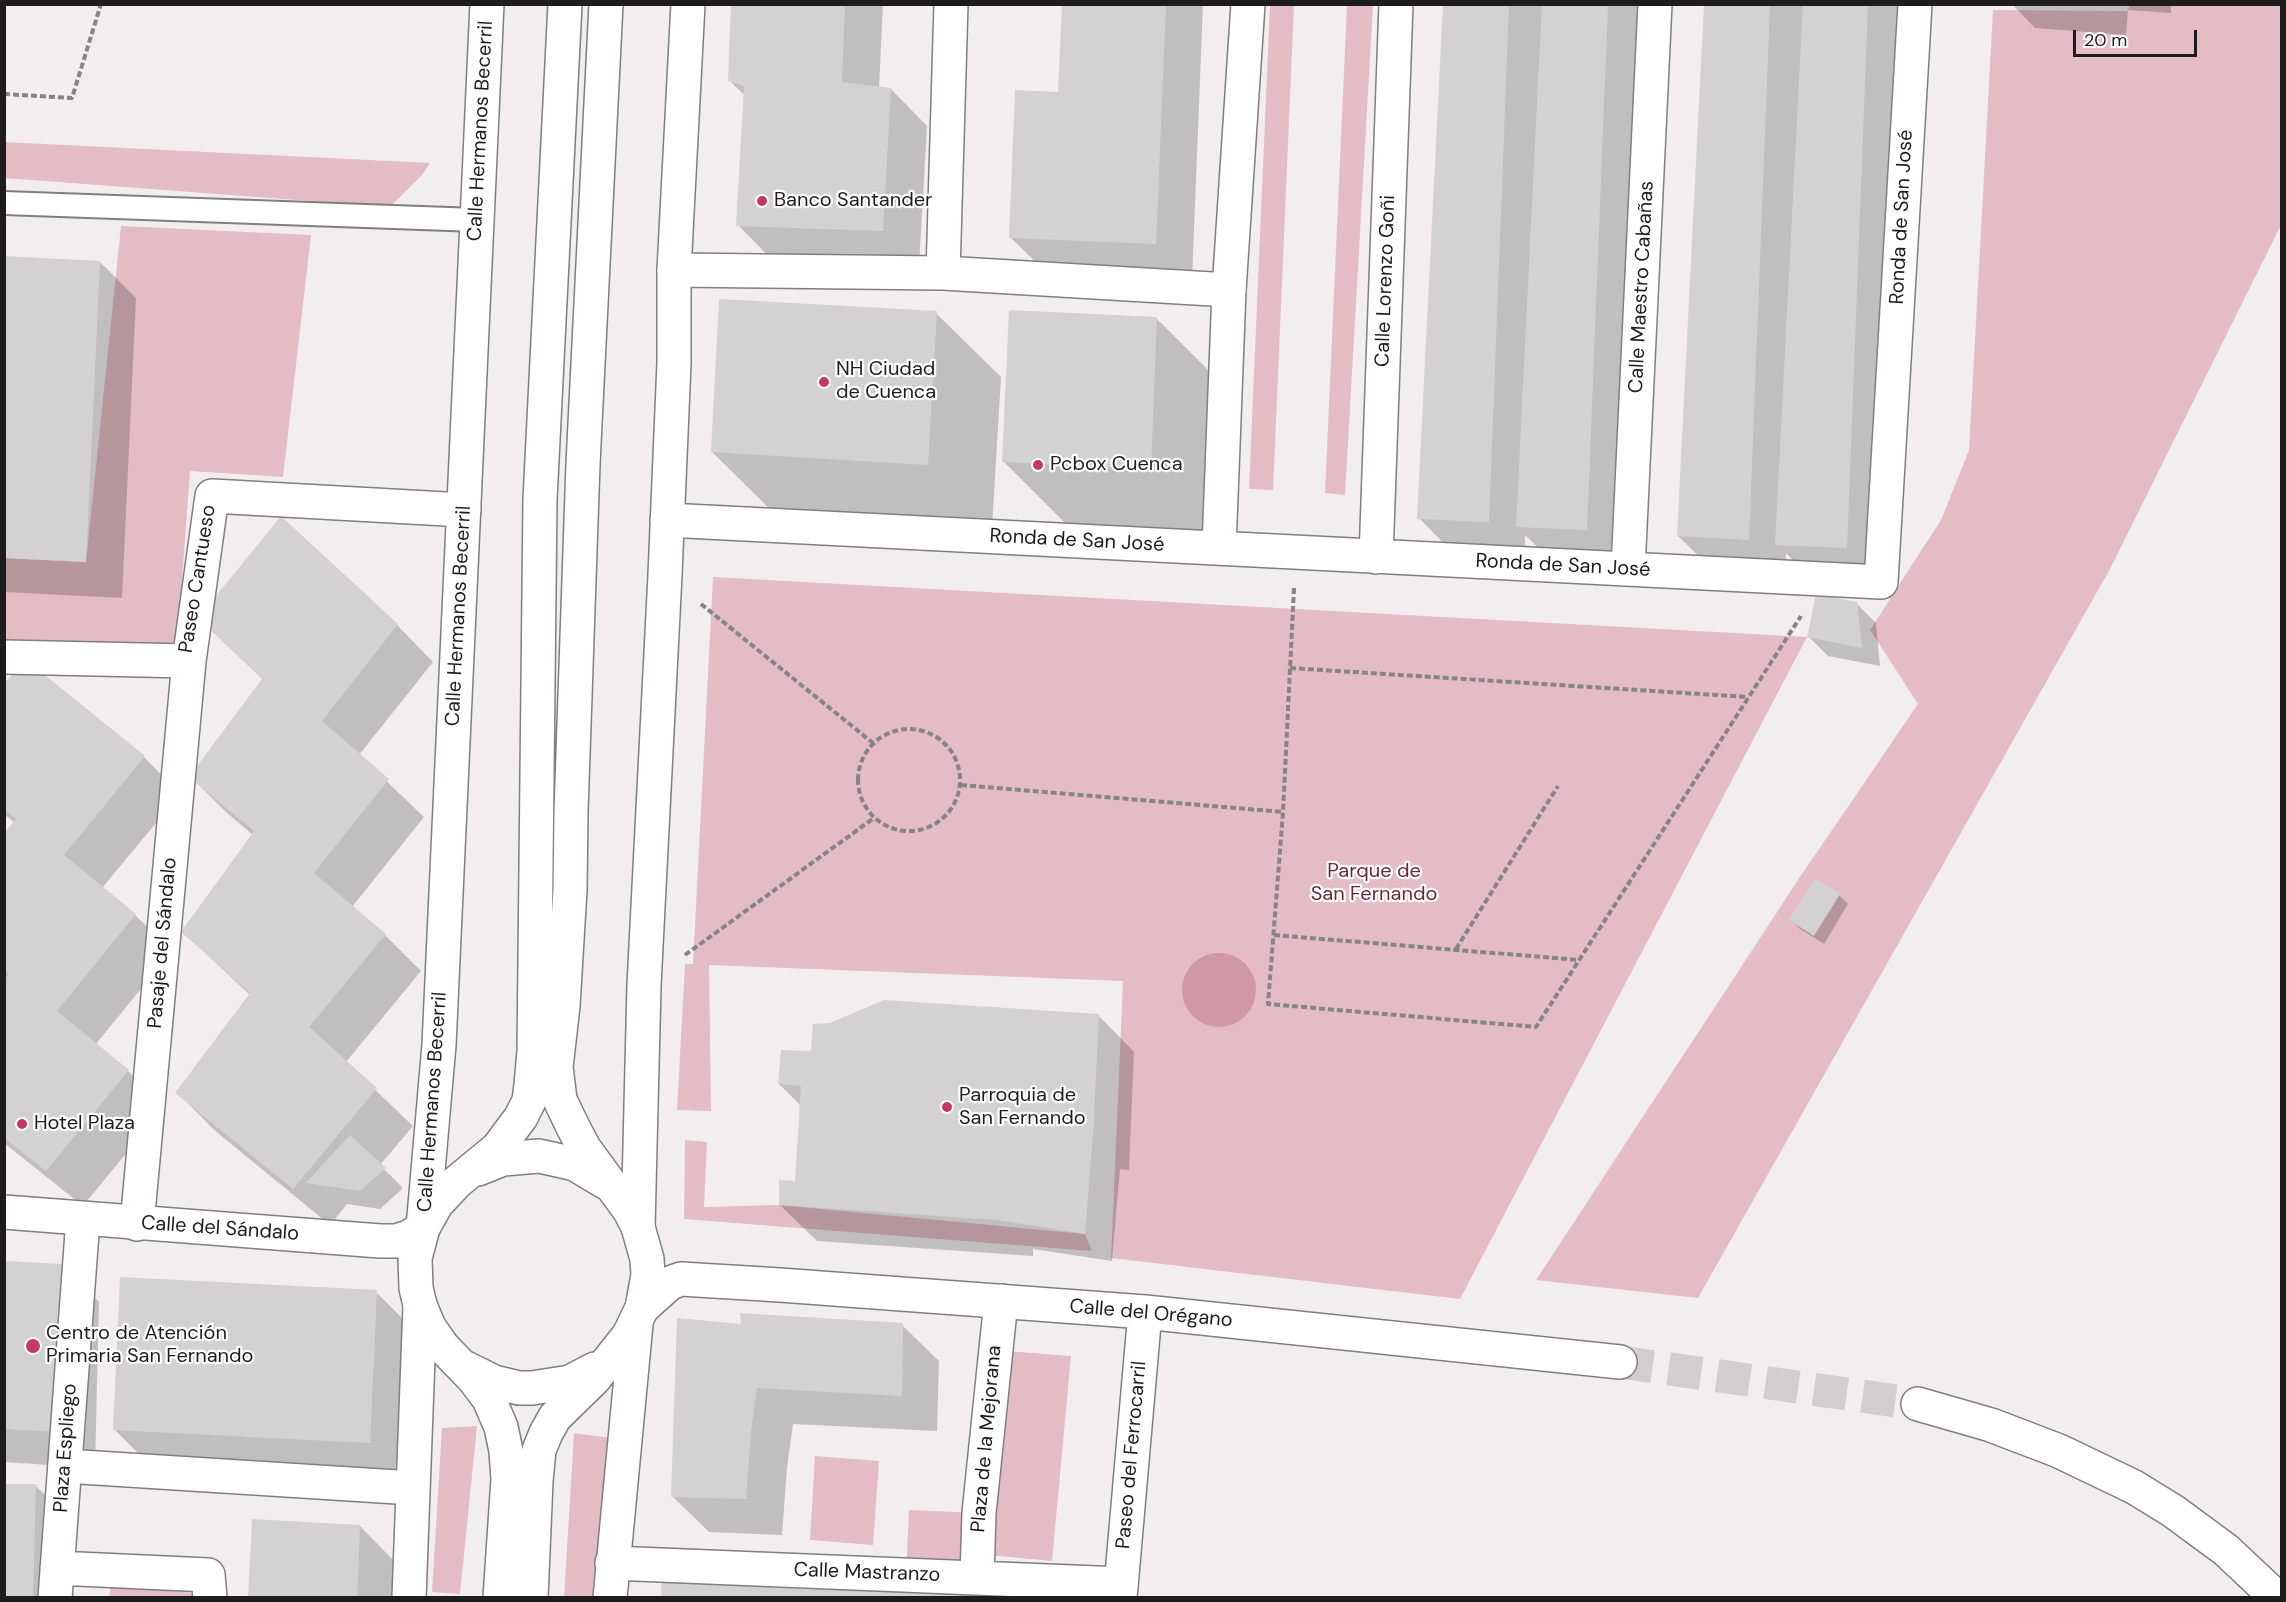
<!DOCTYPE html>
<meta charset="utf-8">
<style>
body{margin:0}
#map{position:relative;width:2286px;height:1602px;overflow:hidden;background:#f2eeef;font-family:"DM Sans",sans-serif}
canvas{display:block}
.frame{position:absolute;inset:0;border:6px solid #1e1c1d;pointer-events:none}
.scale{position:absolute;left:2073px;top:30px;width:124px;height:27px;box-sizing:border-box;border:3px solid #1e1c1d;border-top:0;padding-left:8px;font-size:18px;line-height:21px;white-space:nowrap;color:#1e1c1d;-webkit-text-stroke:4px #fff;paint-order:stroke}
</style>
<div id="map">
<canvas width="2286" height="1602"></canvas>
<div class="frame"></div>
<div class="scale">20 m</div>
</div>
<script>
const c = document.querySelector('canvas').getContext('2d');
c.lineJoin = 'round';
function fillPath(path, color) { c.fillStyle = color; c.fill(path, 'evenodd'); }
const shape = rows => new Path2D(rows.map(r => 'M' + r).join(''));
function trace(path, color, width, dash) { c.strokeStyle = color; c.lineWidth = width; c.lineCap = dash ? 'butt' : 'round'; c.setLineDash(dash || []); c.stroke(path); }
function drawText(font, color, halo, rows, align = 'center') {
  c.font = font + ' "DM Sans",sans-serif'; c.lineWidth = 4.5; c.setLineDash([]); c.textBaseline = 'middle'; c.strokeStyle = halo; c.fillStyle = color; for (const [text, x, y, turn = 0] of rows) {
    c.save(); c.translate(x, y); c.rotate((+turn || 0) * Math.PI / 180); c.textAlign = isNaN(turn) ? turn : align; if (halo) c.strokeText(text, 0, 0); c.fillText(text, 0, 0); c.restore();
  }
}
fillPath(shape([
 [2131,4,2281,5,2281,225,2110,569,1698,1298,1536,1280,1800,877,1918,704,1870,630,1941,520,1969,450,1993,10,2127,11],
 [1270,5,1294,5,1273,490,1249,489],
 [1347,5,1373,5,1345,495,1325,493],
 [4,142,430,163,422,175,390,207,5,178],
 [121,226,311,235,283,477,190,471,177,648,5,641,4,558,86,562],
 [713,577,1807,637,1460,1299,1111,1258,1123,981,709,965,711,1111,677,1110,685,964,693,964],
 [685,1140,707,1142,704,1207,779,1205,1085,1234,1092,1251,684,1219],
 [1007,1351,1071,1356,1052,1561,989,1555],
 [477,1426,460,1594,432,1592,442,1428],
 [574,1433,611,1438,596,1597,564,1598],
 [815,1456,879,1461,873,1545,810,1540],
 [909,1510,979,1513,977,1578,906,1575],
 [111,1584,210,1595,210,1598,109,1598]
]), '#e4bcc5');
fillPath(shape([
 '1182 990a37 37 0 1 1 74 0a37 37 0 1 1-74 0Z'
]), '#d098a5');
fillPath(shape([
 [732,4,883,4,879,88,891,89,927,126,919,267,774,262,738,225,745,96,729,80],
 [1063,4,1203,4,1192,280,1047,273,1010,237,1060,94],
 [1444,4,1645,4,1623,566,1554,563,1525,535,1525,558,1455,555,1419,518],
 [1705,4,1906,4,1883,584,1813,581,1786,553,1785,576,1715,572,1678,536],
 [2012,4,2171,4,2171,13,2128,10,2126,35,2035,28],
 [4,257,100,262,136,298,122,598,4,592],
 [936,313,1001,377,992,528,777,516,712,452],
 [1157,319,1221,383,1215,533,1068,526,1004,462],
 [1857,604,1876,623,1880,666,1828,656,1809,637],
 [397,625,433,662,359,755,424,817,352,907,385,935,421,971,346,1062,413,1126,380,1165,403,1188,380,1209,347,1204,330,1225,213,1129,177,1092,250,995,183,932,253,835,227,813,191,777],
 [4,687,144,757,180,794,102,888,135,915,172,951,95,1045,128,1071,164,1107,83,1206,4,1143,4,982,8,978,4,976,4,836,15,823,4,814],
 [1839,895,1848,904,1824,944,1800,929,1791,920],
 [1098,1015,1134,1052,1129,1170,1120,1169,1112,1261,1033,1249,1033,1256,817,1241,780,1205,797,1183,801,1106,779,1084,813,1053],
 [4,1262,63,1265,99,1302,95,1468,4,1462],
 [376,1292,412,1328,405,1479,151,1466,115,1430],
 [902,1325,939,1361,937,1431,793,1424,787,1468,782,1535,709,1532,672,1496,743,1326],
 [36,1486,72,1522,70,1598,4,1598],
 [360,1526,396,1563,395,1598,250,1598]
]), '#0003');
fillPath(shape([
 [731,4,845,4,842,82,891,88,883,231,736,226,744,86,728,81],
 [1062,4,1166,4,1156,244,1009,238,1015,90,1058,92],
 [1443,4,1509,4,1489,522,1417,519],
 [1542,4,1608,4,1587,530,1516,527],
 [1704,4,1770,4,1749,540,1677,536],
 [1803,4,1868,4,1847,548,1775,545],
 [4,256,100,261,86,562,4,558],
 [719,299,937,311,928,465,711,452],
 [1009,310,1157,317,1151,469,1002,462],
 [281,516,398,624,322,721,389,779,314,873,386,934,309,1027,377,1088,293,1189,175,1093,250,993,181,932,254,831,189,777,262,679,198,618],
 [1816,594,1857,602,1862,648,1807,637],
 [25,659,145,756,64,855,136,914,57,1011,129,1070,46,1171,4,1138,4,980,9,974,4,971,4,833,16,819,4,810,4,684],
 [1815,878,1840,894,1814,936,1789,920],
 [884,1000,1099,1014,1093,1134,1085,1234,997,1220,779,1205,779,1180,795,1181,801,1086,778,1084,781,1050,811,1051,813,1024,830,1023],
 [350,1135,386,1168,360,1191,306,1183],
 [5,1261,63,1264,59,1432,5,1429],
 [120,1277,377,1290,370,1443,113,1430],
 [740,1313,903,1323,902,1396,757,1388,751,1431,746,1499,671,1497,677,1318,741,1324],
 [4,1484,36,1484,33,1598,4,1598],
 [252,1519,360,1525,357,1598,248,1598],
 [662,1574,1049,1598,661,1598]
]), '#d4d1d2');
trace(shape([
 [1620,1362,1918,1404]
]), '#d2ced0', 33, [33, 16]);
const service = shape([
 [4,203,477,220]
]);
const pedestrian = shape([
 [674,270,943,273,1229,290],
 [943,273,951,4],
 [4,657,189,661],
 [137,1224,189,661,212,496,464,510],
 [612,1563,1121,1584],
 [57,1568,208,1575,210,1598],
 [977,1578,979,1513,1001,1301],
 [55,1598,83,1219]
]);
const minor = shape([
 [667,520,1881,582,1915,4],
 [1219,548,1229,290,1248,4],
 [1376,557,1396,4],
 [1628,569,1655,4],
 [4,1212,380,1241,396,1241,409,1237,423,1228,439,1045,487,4],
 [638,1227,644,985,665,575,674,363,674,270,688,4],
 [642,1308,670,1283,681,1279,780,1285,1145,1312,1620,1362],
 [1918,1404,1991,1425,2059,1451,2134,1487,2173,1511,2226,1550,2277,1598],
 [65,1466,413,1488],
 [409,1598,420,1305],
 [610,1598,636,1324],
 [1120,1598,1145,1312]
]);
const secondary = shape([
 [478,1169,503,1159,539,1156,575,1164,605,1182],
 [466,1368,494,1382,519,1388,532,1388,570,1382,595,1369],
 [500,1598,508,1479,506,1451,501,1427,489,1399,474,1379,443,1347,429,1327,420,1305,416,1288,415,1258,423,1228,437,1203,457,1182,498,1148,521,1117,529,1101,531,1085,534,1051,540,499,565,4],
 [531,1598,536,1481,539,1450,546,1433,555,1417,594,1379,629,1335,642,1308,648,1275,647,1259,638,1227,630,1211,584,1148,573,1127,560,1100,556,1067,563,1006,570,890,571,812,583,464,606,4]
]);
trace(service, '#817e7e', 26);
trace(pedestrian, '#817e7e', 36);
trace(minor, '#817e7e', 36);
trace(secondary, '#817e7e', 36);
trace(shape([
 [4,94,72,98,101,4],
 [1294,588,1283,812,1268,1004,1536,1027,1801,616],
 [701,604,873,743],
 [1290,668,1748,697],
 '858 780a51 51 0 1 1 102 0a51 51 0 1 1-102 0Z',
 [961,785,1283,812],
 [1274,935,1579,960],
 [1456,949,1558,786],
 [685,955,874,818]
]), '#878485', 4, [6, 3]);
trace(service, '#fff', 22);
trace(pedestrian, '#fff', 33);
trace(minor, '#fff', 33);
trace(secondary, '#fff', 33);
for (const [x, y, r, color] of [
 [762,201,6,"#c43769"],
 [824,382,6,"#c43769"],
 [1038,465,6,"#c43769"],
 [947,1107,6,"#c43769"],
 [22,1124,6,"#c43769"],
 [33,1346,8,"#c43769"]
]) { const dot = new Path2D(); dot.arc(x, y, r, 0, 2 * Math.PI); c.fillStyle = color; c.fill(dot); trace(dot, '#fff', 2); }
drawText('20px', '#1e1c1d', '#fff', [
 ["Calle Hermanos Becerril",481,131,-87],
 ["Ronda de San José",1902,217,-87],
 ["Calle Lorenzo Goñi",1386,281,-88],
 ["Calle Maestro Cabañas",1642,287,-87],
 ["Ronda de San José",1077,541,3],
 ["Ronda de San José",1563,566,3],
 ["Paseo Cantueso",198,579,-81],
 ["Calle Hermanos Becerril",459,616,-87],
 ["Pasaje del Sándalo",163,943,-85],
 ["Calle Hermanos Becerril",433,1102,-86],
 ["Calle del Sándalo",220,1229,4],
 ["Calle del Orégano",1151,1314,5],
 ["Plaza de la Mejorana",987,1439,-85],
 ["Plaza Espliego",66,1448,-86],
 ["Paseo del Ferrocarril",1132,1455,-85],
 ["Calle Mastranzo",867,1573,2]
]);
drawText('20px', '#1e1c1d', '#fff', [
 ["Banco Santander",774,201],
 ["NH Ciudad",836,370],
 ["de Cuenca",836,393],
 ["Pcbox Cuenca",1050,465],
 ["Parroquia de",959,1096],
 ["San Fernando",959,1119],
 ["Hotel Plaza",34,1124],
 ["Centro de Atención",46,1334],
 ["Primaria San Fernando",46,1357]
], 'left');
drawText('20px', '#6a273b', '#fff', [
 ["Parque de",1374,872],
 ["San Fernando",1374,895]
]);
</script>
